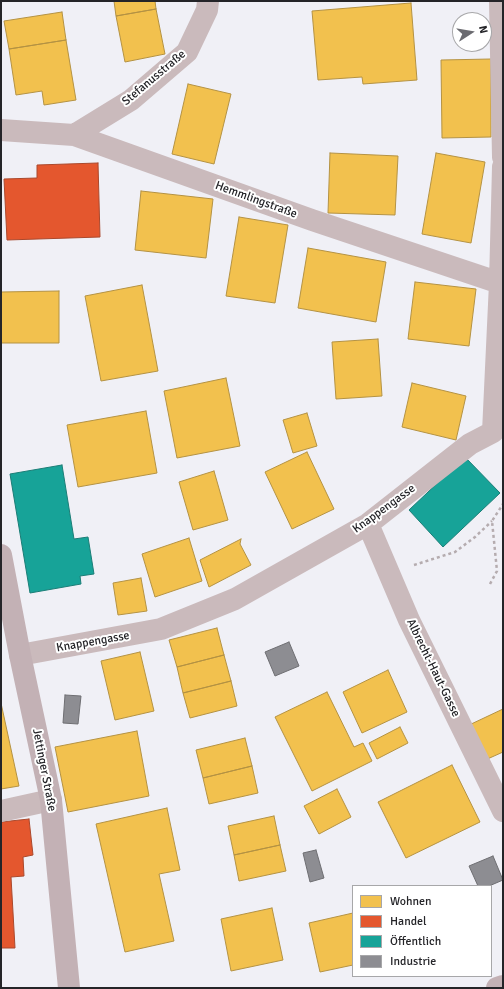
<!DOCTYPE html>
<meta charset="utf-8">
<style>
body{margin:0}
#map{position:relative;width:504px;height:989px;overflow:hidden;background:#f0f0f6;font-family:Signika,sans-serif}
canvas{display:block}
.frame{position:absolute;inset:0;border:2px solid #242428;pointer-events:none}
.legend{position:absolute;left:352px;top:885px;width:140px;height:92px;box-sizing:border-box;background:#fff;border:1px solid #a7a7a9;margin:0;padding:5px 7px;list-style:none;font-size:12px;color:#242428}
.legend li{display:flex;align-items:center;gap:8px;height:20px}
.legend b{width:20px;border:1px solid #a7a7a9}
.north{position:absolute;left:452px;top:12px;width:40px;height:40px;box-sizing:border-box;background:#fff;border:1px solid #a7a7a9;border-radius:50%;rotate:78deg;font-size:11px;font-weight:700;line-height:16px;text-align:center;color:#242428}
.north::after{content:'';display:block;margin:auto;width:14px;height:18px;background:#6b6b70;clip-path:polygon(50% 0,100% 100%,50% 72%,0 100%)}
</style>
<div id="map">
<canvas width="504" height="989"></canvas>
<div class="frame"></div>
<ul class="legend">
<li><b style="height:11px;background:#f2c14e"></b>Wohnen</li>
<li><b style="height:11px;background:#e4572e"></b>Handel</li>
<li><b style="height:11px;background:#17a398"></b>Öffentlich</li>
<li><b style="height:11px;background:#8d8d92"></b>Industrie</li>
</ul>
<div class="north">N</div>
</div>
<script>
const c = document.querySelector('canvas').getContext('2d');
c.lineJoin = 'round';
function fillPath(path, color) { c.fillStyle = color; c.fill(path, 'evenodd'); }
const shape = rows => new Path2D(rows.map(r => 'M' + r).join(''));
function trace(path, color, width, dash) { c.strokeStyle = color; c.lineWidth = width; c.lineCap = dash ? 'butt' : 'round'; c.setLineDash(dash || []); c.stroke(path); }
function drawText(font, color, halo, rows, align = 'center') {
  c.font = font + ' Signika,sans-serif'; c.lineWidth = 4; c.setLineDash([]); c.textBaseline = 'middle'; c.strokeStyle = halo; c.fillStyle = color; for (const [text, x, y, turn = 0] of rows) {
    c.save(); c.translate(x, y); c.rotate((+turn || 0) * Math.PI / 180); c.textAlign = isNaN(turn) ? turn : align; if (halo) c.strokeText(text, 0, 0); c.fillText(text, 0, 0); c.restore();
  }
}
const homes = shape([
 [114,1,155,1,156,9,116,16,114,1],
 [411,3,417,80,363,84,362,77,318,80,312,11,411,3],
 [156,9,165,54,125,62,116,16,156,9],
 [62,12,66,40,9,49,4,21,62,12],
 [66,40,76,100,44,105,42,91,16,95,9,49,66,40],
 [491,59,491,137,442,138,441,60,491,59],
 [188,84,231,94,214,164,172,154,188,84],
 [330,153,398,156,395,215,328,213,330,153],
 [436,153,485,162,471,243,422,234,436,153],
 [141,191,213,199,206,258,135,250,141,191],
 [239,217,288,225,275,303,226,296,239,217],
 [308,248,386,262,376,322,298,308,308,248],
 [415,282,476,289,469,346,408,339,415,282],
 [142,285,158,371,101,381,85,296,142,285],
 [59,291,59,343,1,343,1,292,59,291],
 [378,339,382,396,336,399,332,342,378,339],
 [226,378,240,446,177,458,164,391,226,378],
 [412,383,466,396,456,440,402,427,412,383],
 [146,411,157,473,78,487,67,425,146,411],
 [307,413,317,446,293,453,283,420,307,413],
 [307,452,334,509,292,529,265,472,307,452],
 [214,471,228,520,193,530,179,482,214,471],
 [189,538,202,581,155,597,142,554,189,538],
 [241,539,240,544,251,565,209,587,200,560,241,539],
 [141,578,147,611,118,615,113,583,141,578],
 [217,628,224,655,177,667,169,640,217,628],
 [140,652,154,711,115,720,101,661,140,652],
 [224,655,231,681,183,693,177,667,224,655],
 [388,670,407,712,362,733,343,692,388,670],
 [231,681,237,706,190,718,183,693,231,681],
 [327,692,354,747,363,743,372,761,312,791,275,717,327,692],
 [1,703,19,786,1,789,1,703],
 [503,709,503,752,483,761,467,726,503,709],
 [400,727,408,743,377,759,369,743,400,727],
 [137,731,149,796,68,812,55,747,137,731],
 [245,738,252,766,203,778,196,750,245,738],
 [452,765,480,822,406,858,378,802,452,765],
 [252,766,258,793,209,804,203,778,252,766],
 [337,789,351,817,319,834,304,806,337,789],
 [167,808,180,870,159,874,174,941,125,952,96,824,167,808],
 [274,816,280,845,234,855,228,826,274,816],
 [280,845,286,871,239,881,234,855,280,845],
 [272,908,283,960,231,971,221,919,272,908],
 [353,913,353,965,320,972,309,923,353,913]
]);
fillPath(homes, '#f2c14e');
trace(homes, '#b49243', 1);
const shops = shape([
 [98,163,100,237,7,240,4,179,37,178,37,165,98,163],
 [29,819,33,855,23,857,24,876,11,877,15,948,1,948,1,822,29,819]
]);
fillPath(shops, '#e4572e');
trace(shops, '#aa482c', 1);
const public = shape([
 [465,457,500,493,443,547,409,510,465,457],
 [62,465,74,539,88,537,94,574,80,576,81,584,30,593,10,474,62,465]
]);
fillPath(public, '#17a398');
trace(public, '#1b7d76', 1);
const industry = shape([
 [289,642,299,666,275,676,265,652,289,642],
 [65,695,81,696,78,724,63,723,65,695],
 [316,850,324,878,310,882,303,853,316,850],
 [493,856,503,880,489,886,478,886,469,866,493,856]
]);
fillPath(industry, '#8d8d92');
trace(industry, '#6e6e72', 1);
trace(shape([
 [414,565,455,552,475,537,492,521],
 [490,584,497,571,492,521,503,504]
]), '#b5acaf', 2.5, [3, 3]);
trace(shape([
 [500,1,503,157],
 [1,130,74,135,312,220,500,283,503,290],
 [74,135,131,100,187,52,207,10,208,1],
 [368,524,409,620,503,811],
 [20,655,161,629,235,599,368,524,470,444,493,432,500,283,503,167],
 [1,811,51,800]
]), '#cababc', 22);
trace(shape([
 [1,555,20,655,51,800,69,988],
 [497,988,503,986]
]), '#c3b1b5', 22);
drawText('12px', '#242428', '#fff', [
 ["Stefanusstraße",154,78,-40],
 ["Hemmlingstraße",256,200,20],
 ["Knappengasse",384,509,-36],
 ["Knappengasse",93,642,-10],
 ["Albrecht-Haut-Gasse",433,668,64],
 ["Jettinger Straße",44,770,79]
]);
</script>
